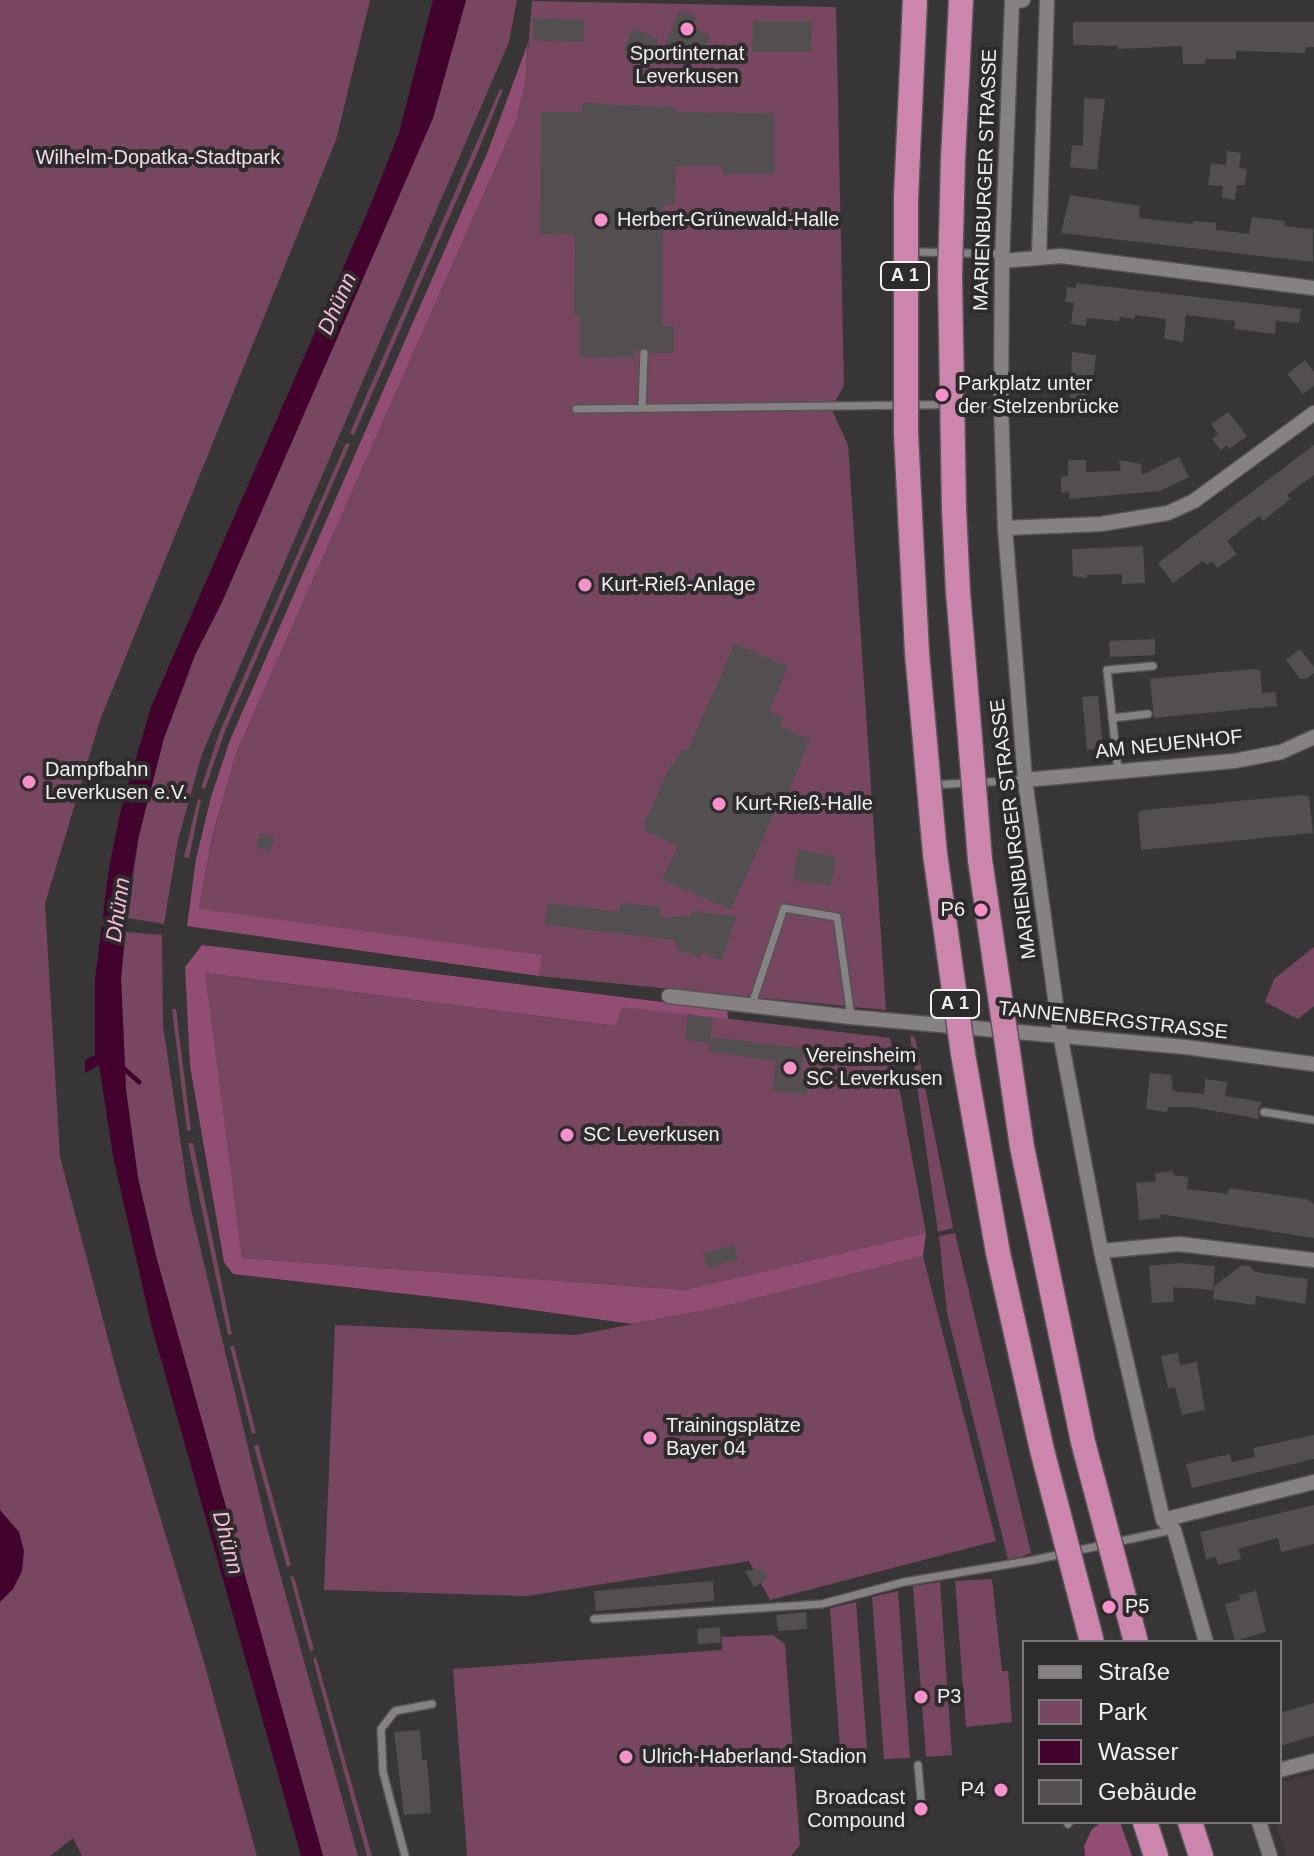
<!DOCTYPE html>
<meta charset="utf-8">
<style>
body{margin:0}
#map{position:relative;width:1314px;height:1856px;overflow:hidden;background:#383536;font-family:Arial,sans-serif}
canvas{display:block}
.legend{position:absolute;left:1022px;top:1640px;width:260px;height:184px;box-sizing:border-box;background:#2e2b2c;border:2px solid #7c797a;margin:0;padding:10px 14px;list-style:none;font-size:24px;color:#f1eff0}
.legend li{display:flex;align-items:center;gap:16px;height:40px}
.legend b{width:40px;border:2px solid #7c797a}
</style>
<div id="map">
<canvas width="1314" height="1856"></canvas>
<ul class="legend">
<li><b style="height:10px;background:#868284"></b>Straße</li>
<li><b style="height:22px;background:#774762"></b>Park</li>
<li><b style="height:22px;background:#43022d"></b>Wasser</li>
<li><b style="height:22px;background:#534f51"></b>Gebäude</li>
</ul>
</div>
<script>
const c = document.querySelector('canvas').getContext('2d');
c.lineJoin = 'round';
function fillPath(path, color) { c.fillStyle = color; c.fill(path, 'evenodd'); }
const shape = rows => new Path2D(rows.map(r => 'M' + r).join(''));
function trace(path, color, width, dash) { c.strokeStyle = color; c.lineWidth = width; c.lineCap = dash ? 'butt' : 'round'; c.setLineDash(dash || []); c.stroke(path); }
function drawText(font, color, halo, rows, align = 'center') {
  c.font = font + ' Arial,sans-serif'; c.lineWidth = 8; c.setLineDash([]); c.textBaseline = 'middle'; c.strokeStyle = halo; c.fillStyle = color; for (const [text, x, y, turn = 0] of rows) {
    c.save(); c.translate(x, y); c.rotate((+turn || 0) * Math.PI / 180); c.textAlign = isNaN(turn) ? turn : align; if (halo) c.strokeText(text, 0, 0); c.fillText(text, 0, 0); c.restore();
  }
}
fillPath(shape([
 [1314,1773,1314,1856,1287,1856,1275,1822,1280,1822,1280,1783]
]), '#443a3f');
fillPath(shape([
 [0,0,370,0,336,140,100,720,45,904,60,1157,120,1384,204,1662,257,1856,82,1856,73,1838,50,1856,0,1856],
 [466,0,517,0,509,42,202,754,178,840,164,924,128,918,139,835,164,738,195,655,222,602,433,118],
 [532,1,836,7,844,386,831,408,848,445,886,1010,539,976,541,955,199,910,212,838,237,751,516,121,525,85],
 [500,89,503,90,476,156,354,435,350,433],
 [346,443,350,444,225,731,205,789,201,788,220,731],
 [198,799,201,800,189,858,184,857],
 [126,932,162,935,163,1026,190,1205,268,1531,358,1856,323,1856,156,1256,138,1178,126,1090,121,979],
 [1314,947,1314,1006,1298,1019,1265,1002,1274,979],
 [204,973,615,1026,622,1006,890,1038,926,1233,685,1290,242,1258],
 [172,1009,176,1009,191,1130,187,1131],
 [910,1036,915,1037,953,1228,938,1232],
 [188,1143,193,1143,232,1334,228,1335],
 [955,1233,1031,1553,1021,1557,1008,1559,947,1313,939,1236],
 [923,1256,996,1541,770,1600,749,1561,527,1596,324,1590,335,1325,576,1335,717,1308],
 [230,1346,234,1346,256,1433,252,1434],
 [258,1444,291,1565,287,1567,254,1446],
 [290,1576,294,1577,314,1650,310,1651],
 [992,1579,1002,1671,1008,1671,1012,1722,966,1727,955,1581],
 [940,1582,952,1755,926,1757,913,1586],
 [898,1591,910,1758,884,1759,872,1597],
 [856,1602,868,1761,841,1763,830,1608],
 [773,1635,785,1644,800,1845,791,1856,467,1856,453,1669,722,1650,722,1637],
 [316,1657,372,1856,367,1856,313,1659]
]), '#774762');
fillPath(shape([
 [528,43,525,85,516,121,237,751,212,837,199,909,542,955,539,976,187,926,196,859,211,797,230,740,488,151],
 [202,945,727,1010,728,1019,622,1007,616,1026,205,973,242,1258,685,1290,926,1233,923,1256,717,1308,632,1324,468,1301,233,1274,224,1262,190,1066,185,967],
 [1102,1822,1120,1822,1132,1856,1085,1856,1084,1846,1092,1829]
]), '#924d74');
fillPath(shape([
 [433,0,466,0,433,118,222,602,195,655,164,738,139,835,127,901,121,979,126,1090,138,1178,156,1256,323,1856,301,1856,151,1324,113,1156,99,1065,85,1073,85,1060,95,1055,95,980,109,868,121,809,151,707,371,204,399,133],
 [0,1510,19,1532,24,1551,22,1571,13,1589,0,1602]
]), '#43022d');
fillPath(shape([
 [98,917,132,920,131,930,97,926]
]), '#383536');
trace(shape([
 [122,1067,139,1082]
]), '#43022d', 5);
fillPath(shape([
 [680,10,697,17,692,27,710,35,705,49,698,46,688,54,665,44],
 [533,18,584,20,584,42,533,40],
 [753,21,812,21,811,52,752,52],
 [1073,22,1314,22,1314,47,1306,47,1305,53,1236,51,1236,59,1205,59,1205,64,1183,64,1182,46,1118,49,1118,46,1073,45],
 [633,28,659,39,649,63,623,52],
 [1084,98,1105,99,1097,170,1070,167,1072,145,1083,146],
 [582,103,676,107,676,112,774,113,774,174,723,174,723,166,676,166,675,205,663,205,662,326,674,326,674,353,650,353,643,347,635,352,636,358,580,357,580,316,574,316,575,235,540,234,541,112,582,112],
 [1227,151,1241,153,1239,168,1247,169,1245,185,1237,185,1235,200,1222,198,1223,186,1208,185,1211,163,1226,165],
 [1070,195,1140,206,1139,218,1193,224,1193,221,1216,223,1216,230,1249,234,1252,217,1285,221,1284,226,1313,229,1313,262,1061,233],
 [1076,283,1301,309,1299,323,1276,321,1275,334,1234,329,1235,321,1186,315,1183,342,1164,339,1166,319,1135,315,1134,319,1120,317,1119,321,1087,318,1086,326,1071,324,1074,303,1065,302,1067,287,1076,288],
 [1072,352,1096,355,1092,389,1085,388,1085,403,1070,404],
 [1305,360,1314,372,1314,386,1303,394,1287,374],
 [1228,412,1247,436,1229,449,1227,445,1221,450,1212,439,1218,434,1211,424],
 [1314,445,1314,475,1287,495,1290,499,1263,521,1259,516,1227,541,1237,554,1217,568,1212,561,1207,565,1203,561,1173,583,1158,563],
 [1179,457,1189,477,1160,491,1069,499,1069,492,1061,493,1061,477,1068,476,1068,460,1086,460,1086,472,1121,471,1119,460,1141,464,1142,475],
 [1143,546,1145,583,1122,584,1122,574,1086,575,1087,578,1073,576,1072,549],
 [1155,639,1155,655,1110,657,1109,641],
 [735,643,788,667,769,711,784,718,780,726,810,739,780,814,775,811,731,910,662,880,678,846,647,832,644,825,670,766,675,763,681,751,689,748],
 [1300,649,1314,667,1314,673,1306,679,1300,679,1286,660],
 [1253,669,1260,670,1262,693,1275,692,1277,706,1154,718,1150,679],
 [1098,696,1103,748,1087,750,1082,697],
 [1302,795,1309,796,1313,833,1141,850,1138,812,1145,810],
 [261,833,275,839,269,852,255,846],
 [798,849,836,857,831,886,793,880],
 [548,903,613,911,620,910,621,903,661,907,660,918,690,916,693,911,737,916,721,961,702,953,700,958,678,950,674,940,545,925],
 [688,1014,713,1018,710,1043,685,1040],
 [711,1037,804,1048,801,1078,809,1079,807,1095,772,1091,776,1061,709,1052],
 [1150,1073,1171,1075,1173,1091,1204,1094,1205,1079,1227,1082,1225,1096,1262,1102,1258,1110,1259,1119,1192,1107,1168,1107,1167,1112,1146,1109],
 [1173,1171,1173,1175,1188,1177,1187,1189,1228,1194,1229,1188,1306,1199,1314,1204,1314,1238,1160,1214,1161,1218,1139,1220,1136,1183,1156,1181,1155,1173],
 [734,1245,738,1260,707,1268,703,1253],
 [1179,1263,1215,1266,1213,1290,1173,1287,1174,1302,1152,1303,1149,1266],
 [1242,1265,1250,1266,1255,1272,1308,1279,1305,1304,1256,1296,1255,1305,1213,1299,1214,1286],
 [1178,1353,1180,1365,1197,1362,1205,1410,1182,1415,1175,1387,1168,1388,1161,1356],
 [1314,1435,1314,1459,1192,1488,1186,1464,1230,1454,1232,1462,1255,1457,1253,1448],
 [1314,1505,1314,1544,1281,1552,1278,1538,1238,1549,1241,1559,1218,1565,1216,1557,1206,1559,1200,1532],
 [763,1569,768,1579,754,1587,745,1571],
 [713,1581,714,1601,596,1611,594,1591],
 [1256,1591,1266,1632,1235,1641,1225,1604,1240,1600,1239,1595],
 [806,1612,807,1629,778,1631,776,1615],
 [720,1627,721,1643,698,1644,697,1629],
 [1314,1703,1314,1736,1280,1746,1280,1713],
 [420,1730,422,1760,427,1760,431,1813,404,1815,394,1732]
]), '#534f51');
const lane = shape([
 [917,252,1002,254],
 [642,408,644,353],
 [576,409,1001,404],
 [1112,718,1148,714],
 [1118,770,1107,670,1153,666],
 [931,785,1025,780],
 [752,1004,784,908,837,917,851,1017],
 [1264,1112,1314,1120],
 [594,1619,822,1604,904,1582,1034,1560,1172,1530],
 [918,1765,921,1800],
 [1068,1824,1069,1822],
 [405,1856,383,1772,381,1729,395,1711,432,1704]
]);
const street = shape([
 [1023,0,1012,2,1002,261,1001,404,1005,528,1025,780,1060,1034,1101,1251,1163,1520,1174,1530,1206,1642],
 [1039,256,1047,0],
 [1002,261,1061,256,1314,288],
 [1005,528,1101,524,1168,513,1194,501,1314,413],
 [1025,780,1234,761,1281,752,1314,737],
 [669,996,851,1017,1185,1047,1314,1064],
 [1101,1251,1179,1244,1314,1260],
 [1163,1520,1314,1482],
 [1280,1770,1314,1761],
 [1259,1822,1270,1856]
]);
const highway = shape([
 [953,159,961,0],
 [954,509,958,592],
 [1145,1822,1156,1856],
 [1190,1822,1201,1856]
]);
trace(lane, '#565355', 10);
trace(street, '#565355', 17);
trace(highway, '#565355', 27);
trace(lane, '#868284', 7);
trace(street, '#868284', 14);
trace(highway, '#cc85ac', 24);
const highwayBridge = shape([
 [915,0,906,198,906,434,917,653,935,854,963,1054,998,1253,1042,1450,1092,1642],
 [953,159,950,276,954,509],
 [958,592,980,860,1022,1147,1083,1442,1136,1642]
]);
trace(highwayBridge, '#565355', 27, []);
trace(highwayBridge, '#cc85ac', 24);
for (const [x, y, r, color] of [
 [687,29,8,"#f890cb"],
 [601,220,8,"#f890cb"],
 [942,395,8,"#f890cb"],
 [585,585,8,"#f890cb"],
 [29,782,8,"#f890cb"],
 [719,804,8,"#f890cb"],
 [981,910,8,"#f890cb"],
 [790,1068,8,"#f890cb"],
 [567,1135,8,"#f890cb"],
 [650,1438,8,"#f890cb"],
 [1109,1607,8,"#f890cb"],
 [921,1697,8,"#f890cb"],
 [626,1757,8,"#f890cb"],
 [1001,1790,8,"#f890cb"],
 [921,1809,8,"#f890cb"]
]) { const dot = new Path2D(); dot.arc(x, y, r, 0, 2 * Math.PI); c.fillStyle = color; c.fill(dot); trace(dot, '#2e2b2c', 3); }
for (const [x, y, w] of [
 [905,276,48],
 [955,1004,48]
]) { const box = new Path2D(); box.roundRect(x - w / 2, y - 14, w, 28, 6); c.fillStyle = '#2e2b2c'; c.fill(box); trace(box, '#f1eff0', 2); }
drawText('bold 18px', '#f1eff0', null, [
 ["A 1",905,276],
 ["A 1",955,1004]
]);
drawText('20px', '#f1eff0', '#2e2b2c', [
 ["Sportinternat",687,54,"center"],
 ["Leverkusen",687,77,"center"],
 ["Herbert-Grünewald-Halle",617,220],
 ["Parkplatz unter",958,384],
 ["der Stelzenbrücke",958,407],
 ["Kurt-Rieß-Anlage",601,585],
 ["Dampfbahn",45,770],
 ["Leverkusen e.V.",45,793],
 ["Kurt-Rieß-Halle",735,804],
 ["P6",965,910,"right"],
 ["Vereinsheim",806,1056],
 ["SC Leverkusen",806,1079],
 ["SC Leverkusen",583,1135],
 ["Trainingsplätze",666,1426],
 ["Bayer 04",666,1449],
 ["P5",1125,1607],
 ["P3",937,1697],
 ["Ulrich-Haberland-Stadion",642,1757],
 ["P4",985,1790,"right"],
 ["Broadcast",905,1798,"right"],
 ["Compound",905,1821,"right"]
], 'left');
drawText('20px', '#f2dde8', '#2e2b2c', [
 ["Wilhelm-Dopatka-Stadtpark",158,158]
]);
drawText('20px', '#f1eff0', '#2e2b2c', [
 ["MARIENBURGER STRASSE",986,180,-88],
 ["AM NEUENHOF",1169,745,-6],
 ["MARIENBURGER STRASSE",1014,829,-97],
 ["TANNENBERGSTRASSE",1113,1021,6]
]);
drawText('italic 22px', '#f7bada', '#2e2b2c', [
 ["Dhünn",338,304,-66],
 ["Dhünn",119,910,-82],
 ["Dhünn",227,1543,75]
]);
</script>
